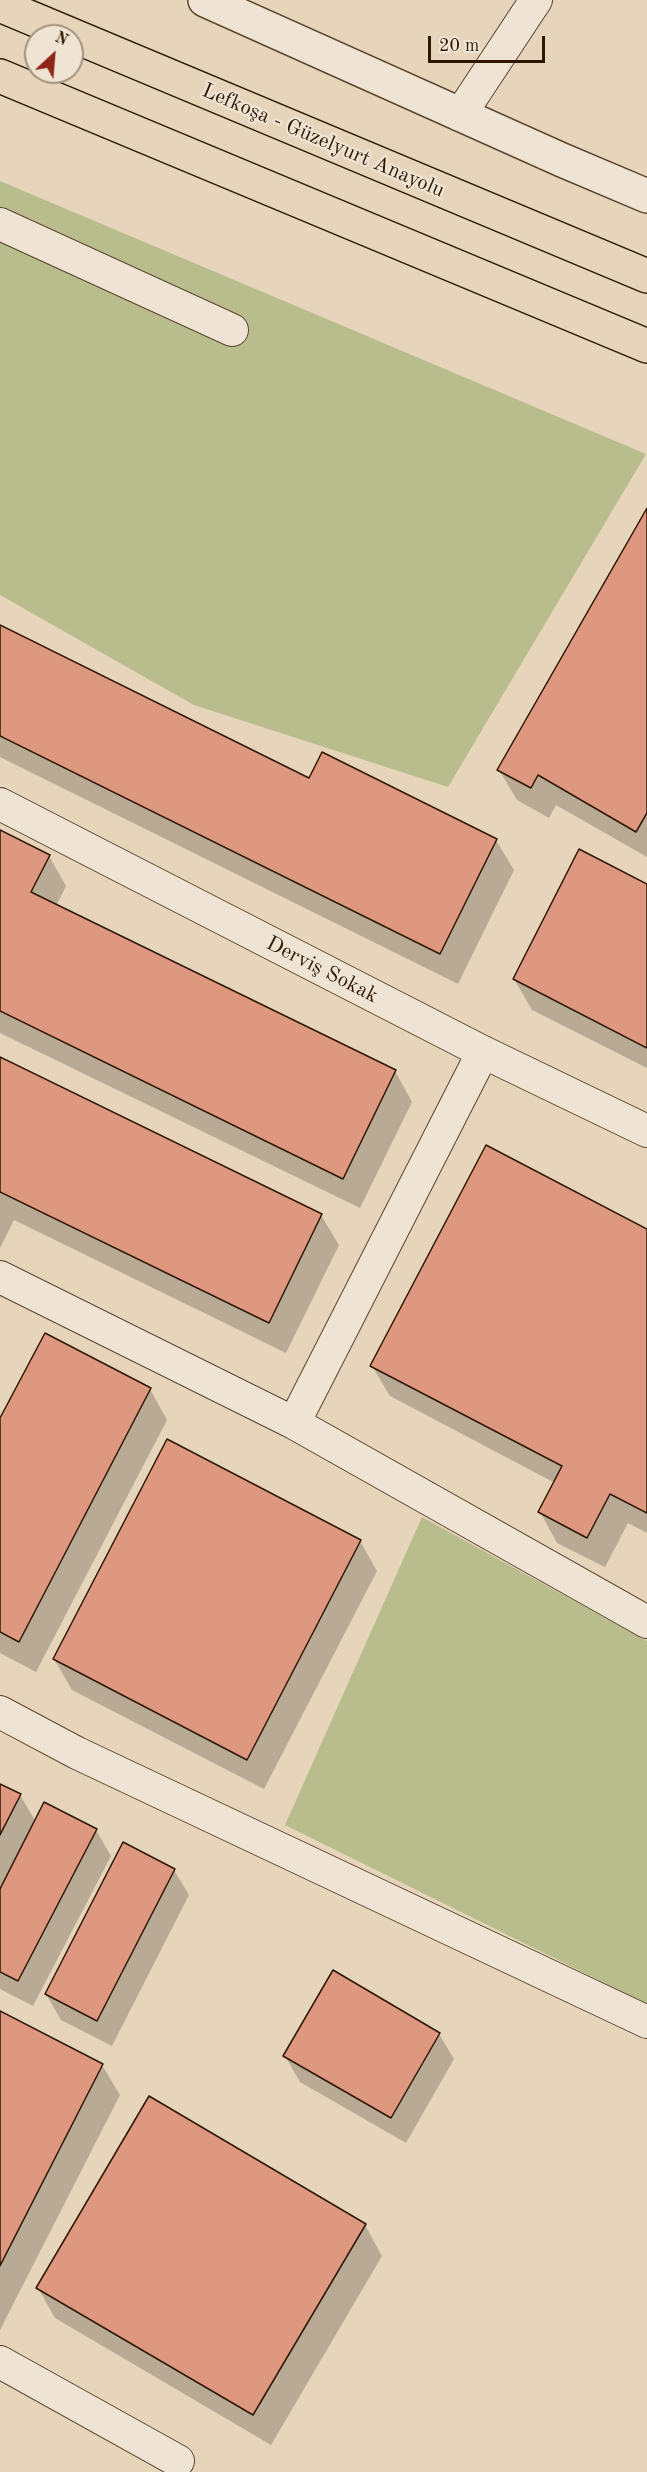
<!DOCTYPE html>
<meta charset="utf-8">
<style>
body{margin:0}
#map{position:relative;width:647px;height:2472px;overflow:hidden;background:#e7d5bb;font-family:"Old Standard TT",serif}
canvas{display:block}
.north{position:absolute;left:24px;top:24px;width:60px;height:60px;box-sizing:border-box;background:#efe4d3;border:2px solid #a2927f;border-radius:50%;rotate:26deg;font-size:16px;font-weight:700;line-height:24px;text-align:center;color:#2e1702}
.north::after{content:'';display:block;margin:auto;width:21px;height:27px;background:#8f2418;clip-path:polygon(50% 0,100% 100%,50% 72%,0 100%)}
.scale{position:absolute;left:428px;top:36px;width:117px;height:27px;box-sizing:border-box;border:3px solid #2e1702;border-top:0;padding-left:8px;font-size:18px;line-height:21px;white-space:nowrap;color:#2e1702;-webkit-text-stroke:4px #efe4d3;paint-order:stroke}
</style>
<div id="map">
<canvas width="647" height="2472"></canvas>
<div class="north">N</div>
<div class="scale">20 m</div>
</div>
<script>
const c = document.querySelector('canvas').getContext('2d');
c.lineJoin = 'round';
function fillPath(path, color) { c.fillStyle = color; c.fill(path, 'evenodd'); }
const shape = rows => new Path2D(rows.map(r => 'M' + r).join(''));
function trace(path, color, width, dash) { c.strokeStyle = color; c.lineWidth = width; c.lineCap = dash ? 'butt' : 'round'; c.setLineDash(dash || []); c.stroke(path); }
function drawText(font, color, halo, rows, align = 'center') {
  c.font = font + ' "Old Standard TT",serif'; c.lineWidth = 4.5; c.setLineDash([]); c.textBaseline = 'middle'; c.strokeStyle = halo; c.fillStyle = color; for (const [text, x, y, turn = 0] of rows) {
    c.save(); c.translate(x, y); c.rotate((+turn || 0) * Math.PI / 180); c.textAlign = isNaN(turn) ? turn : align; if (halo) c.strokeText(text, 0, 0); c.fillText(text, 0, 0); c.restore();
  }
}
fillPath(shape([
 [0,181,646,454,448,787,194,705,0,595],
 [422,1517,647,1641,647,2004,285,1825]
]), '#b9bc8d');
fillPath(shape([
 [647,511,647,857,556,805,549,818,517,800,499,770],
 [0,627,310,781,496,840,514,870,458,984,0,757],
 [0,832,49,856,66,886,56,906,395,1071,412,1102,360,1208,0,1033],
 [647,886,647,1068,532,1010,514,979],
 [0,1058,321,1215,339,1245,286,1353,14,1220,0,1248],
 [647,1231,647,1533,628,1523,605,1567,557,1543,540,1512,555,1483,390,1396,372,1366],
 [150,1389,167,1420,36,1672,0,1653,0,1422],
 [360,1541,377,1571,264,1789,72,1690,54,1659],
 [0,1785,20,1795,36,1822,96,1830,111,1856,33,2006,0,1989],
 [174,1870,189,1895,112,2046,61,2020,46,1994],
 [0,2012,102,2065,120,2095,0,2330],
 [439,2034,454,2059,406,2143,300,2082,285,2056],
 [365,2225,382,2256,271,2445,55,2318,38,2288]
]), '#0003');
const building = shape([
 [647,508,647,813,636,832,538,775,531,788,497,770,647,508],
 [0,625,309,778,322,752,497,839,440,954,0,736,0,625],
 [0,830,50,855,31,892,396,1070,343,1179,0,1011,0,830],
 [579,849,647,884,647,1048,513,979,579,849],
 [0,1057,322,1214,269,1323,0,1192,0,1057],
 [486,1145,647,1229,647,1513,610,1494,587,1538,538,1512,562,1466,370,1366,486,1145],
 [45,1333,151,1388,19,1642,0,1632,0,1418,45,1333],
 [167,1439,361,1540,247,1760,53,1659,167,1439],
 [0,1784,21,1794,0,1835,0,1784],
 [44,1802,97,1829,18,1981,0,1972,0,1889,44,1802],
 [123,1842,175,1869,97,2021,45,1994,123,1842],
 [333,1970,440,2033,391,2118,283,2056,333,1970],
 [0,2011,103,2064,0,2266,0,2011],
 [149,2096,366,2224,253,2415,36,2288,149,2096]
]);
fillPath(building, '#de9880');
trace(building, '#2e1702', 1.5);
const minor = shape([
 [460,115,536,0],
 [0,224,232,330],
 [0,804,483,1052,647,1131],
 [0,1277,294,1423,647,1622],
 [294,1423,483,1052],
 [0,1712,77,1753,647,2022],
 [0,2362,178,2461]
]);
const tertiary = shape([
 [205,0,562,160,647,196]
]);
const trunk = shape([
 [0,5,647,276],
 [0,76,647,346]
]);
trace(minor, '#5c4630', 34);
trace(tertiary, '#5c4630', 36);
trace(trunk, '#2e1702', 36);
trace(minor, '#efe4d3', 32);
trace(tertiary, '#efe4d3', 33);
trace(trunk, '#e7d5bb', 33);
drawText('21px', '#2e1702', '#efe4d3', [
 ["Lefkoşa - Güzelyurt Anayolu",323,141,23],
 ["Derviş Sokak",322,970,27]
]);
</script>
